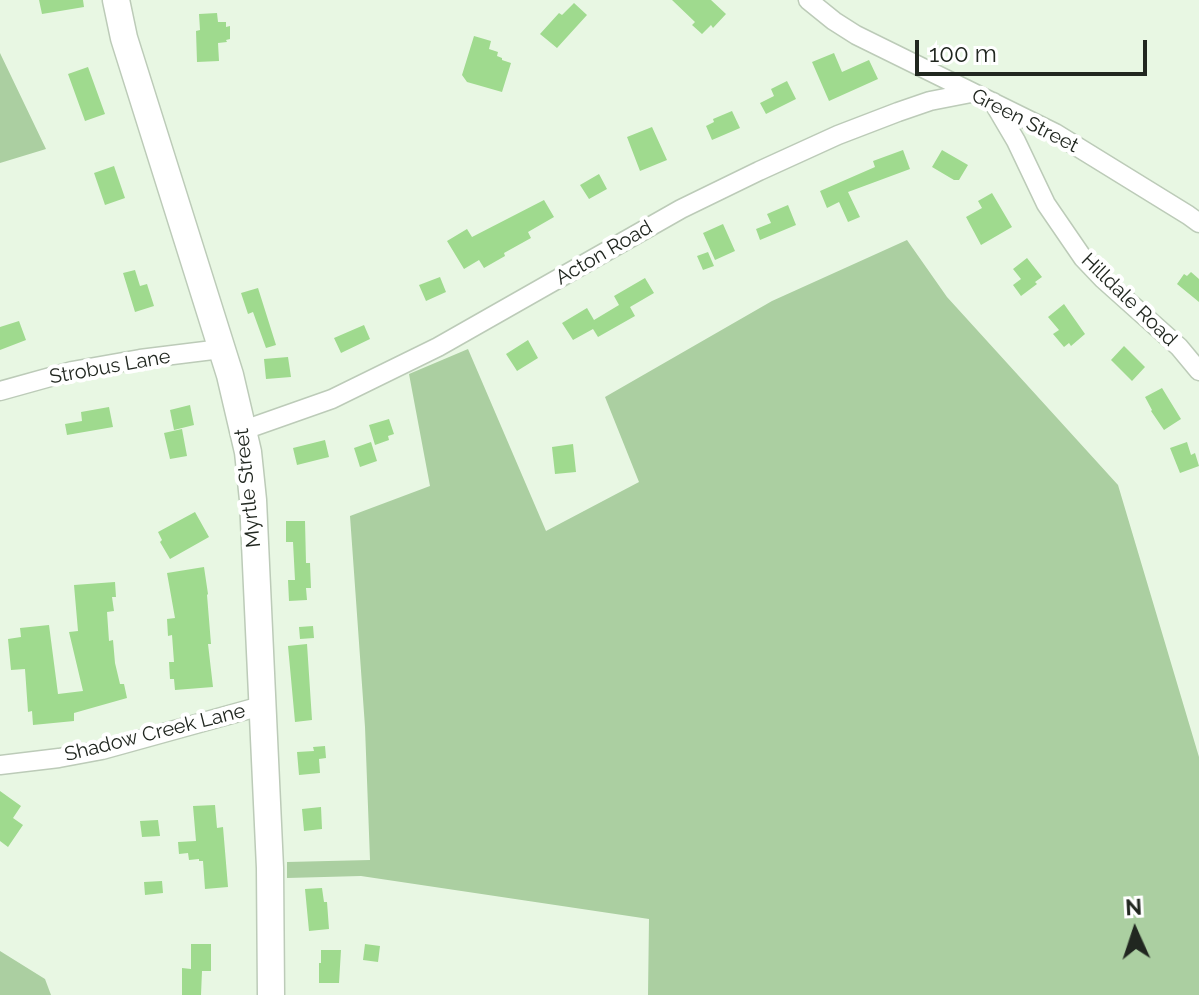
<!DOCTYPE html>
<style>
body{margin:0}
#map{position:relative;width:1199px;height:995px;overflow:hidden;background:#e8f7e3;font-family:Raleway,sans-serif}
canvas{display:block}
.north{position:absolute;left:1095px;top:891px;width:80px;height:80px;-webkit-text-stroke:6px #fff;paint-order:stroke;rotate:357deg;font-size:22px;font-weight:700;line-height:32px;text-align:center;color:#212720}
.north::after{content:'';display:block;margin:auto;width:28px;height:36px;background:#212720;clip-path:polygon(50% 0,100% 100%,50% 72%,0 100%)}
.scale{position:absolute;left:915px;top:40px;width:232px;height:36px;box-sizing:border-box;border:4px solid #212720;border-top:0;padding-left:10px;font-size:24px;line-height:28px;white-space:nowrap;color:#212720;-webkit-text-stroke:6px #fff;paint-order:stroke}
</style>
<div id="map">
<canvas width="1199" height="995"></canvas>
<div class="north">N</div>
<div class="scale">100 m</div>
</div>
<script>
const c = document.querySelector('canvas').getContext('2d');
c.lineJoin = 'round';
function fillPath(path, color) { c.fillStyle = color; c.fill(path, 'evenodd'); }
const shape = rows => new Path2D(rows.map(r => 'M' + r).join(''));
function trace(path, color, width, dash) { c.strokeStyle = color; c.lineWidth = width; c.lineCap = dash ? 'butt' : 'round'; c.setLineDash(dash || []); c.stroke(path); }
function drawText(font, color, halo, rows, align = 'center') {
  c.font = font + ' Raleway,sans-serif'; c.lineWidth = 8; c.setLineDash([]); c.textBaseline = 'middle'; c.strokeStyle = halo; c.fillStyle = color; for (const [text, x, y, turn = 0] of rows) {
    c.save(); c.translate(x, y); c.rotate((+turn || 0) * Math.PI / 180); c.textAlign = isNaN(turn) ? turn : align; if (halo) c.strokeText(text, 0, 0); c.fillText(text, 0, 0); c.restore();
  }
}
fillPath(shape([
 [0,53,46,149,0,163],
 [907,240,947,297,1118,485,1199,757,1199,995,648,995,649,919,361,876,287,878,287,862,370,860,365,727,350,516,430,486,409,374,468,349,546,531,639,482,605,397,772,301],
 [0,951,45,979,51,995,0,995]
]), '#abcfa1');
fillPath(shape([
 [39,0,83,0,84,7,42,14],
 [672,0,711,0,726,14,713,28,711,25,702,34,692,25,695,22],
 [574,3,587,15,557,48,540,34,559,13,562,15],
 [217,13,218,22,226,22,226,27,230,26,230,39,226,40,227,42,218,43,219,61,197,62,196,31,200,30,199,14],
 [474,36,491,41,489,49,498,52,497,56,502,58,502,60,511,63,502,92,467,82,462,75],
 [834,53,842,72,869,60,878,79,829,101,812,62],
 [88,67,105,114,85,121,68,74],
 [787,81,796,99,766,114,760,103,774,96,771,89],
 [732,111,740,128,712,140,706,126,714,122,713,119],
 [652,127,667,160,640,171,627,137],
 [903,150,910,169,848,192,860,217,848,222,839,202,827,208,820,191,875,167,873,161],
 [942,150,968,165,959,180,954,180,932,167],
 [114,166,125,198,105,205,94,173],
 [599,174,607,189,589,199,580,185],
 [992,193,1012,227,981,245,966,217,982,208,978,201],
 [544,200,554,217,528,232,531,238,504,253,505,256,484,268,479,260,464,269,447,241,467,229,472,237],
 [788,205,796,225,760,240,756,229,771,223,767,214],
 [723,224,735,251,715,260,703,233],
 [708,252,714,266,703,270,697,256],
 [1027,258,1042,277,1035,282,1037,284,1021,296,1013,285,1021,279,1013,269],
 [135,270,140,286,147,284,154,306,135,312,123,273],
 [1191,272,1199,279,1199,302,1177,284,1184,274,1187,276],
 [440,277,446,292,426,301,419,285],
 [645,278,654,293,630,307,635,316,598,337,593,329,573,340,562,323,587,308,594,320,619,305,614,296],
 [258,288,276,345,266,348,253,312,248,314,241,293],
 [1064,304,1085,334,1071,346,1069,343,1064,347,1053,334,1059,330,1048,317],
 [19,321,26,340,0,350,0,327],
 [364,325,370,339,341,353,334,338],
 [528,340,538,358,517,371,506,354],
 [1124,346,1145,367,1132,381,1111,360],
 [288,357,291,377,266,379,264,359],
 [1162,388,1181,419,1164,430,1151,411,1152,410,1145,397],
 [190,405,194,425,174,430,170,410],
 [109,407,113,427,67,435,65,424,82,421,81,412],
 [389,419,394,434,388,436,389,440,375,445,369,425],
 [182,429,187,456,170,459,164,433],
 [325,440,329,457,297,465,293,448],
 [371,442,377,461,360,467,354,448],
 [1187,442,1191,455,1195,453,1199,466,1180,473,1170,448],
 [573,444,576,472,555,474,552,447],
 [195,512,209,537,170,559,160,542,162,540,158,532],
 [286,521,305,521,306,563,310,563,311,588,306,588,307,600,289,601,288,580,295,580,293,542,286,542],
 [204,567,208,594,207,595,211,644,208,644,213,687,175,690,174,679,170,679,169,662,174,662,172,635,168,636,167,619,175,618,167,573],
 [115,582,116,597,112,597,114,611,107,612,109,641,113,640,115,663,120,684,124,684,127,698,74,713,74,721,33,725,32,711,28,712,25,669,11,670,8,639,21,637,20,628,49,625,58,694,83,691,69,632,78,631,74,585],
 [313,626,314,638,300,639,299,627],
 [307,644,312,720,295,722,288,646],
 [325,746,326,758,319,759,320,773,299,775,297,752,314,751,313,747],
 [0,791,21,806,13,818,23,825,8,847,0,841],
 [215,805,217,828,223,827,228,887,205,889,203,861,199,861,199,859,189,860,188,853,179,854,178,842,196,841,193,806],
 [321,807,322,829,304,831,302,809],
 [158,820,160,836,142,837,140,821],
 [162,881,163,893,145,895,144,882],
 [322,888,324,902,327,902,329,929,309,931,305,889],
 [191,944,211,944,211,971,202,971,201,995,182,995,182,968,191,969],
 [365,944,380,946,378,962,363,960],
 [321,950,341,950,339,983,319,983,319,963,321,963]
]), '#9fda8e');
const street = shape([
 [808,0,834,21,856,35,1055,133,1188,215,1199,223],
 [993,102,1016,141,1046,204,1083,258,1103,279,1179,347,1199,371],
 [0,391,72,371,140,359,221,349],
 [244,430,332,399,438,347,681,209,759,171,838,135,898,112,930,101,971,93],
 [0,765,59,758,102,750,261,706]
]);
const secondary = shape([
 [116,0,124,38,230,375,248,452,253,500,270,868,271,995]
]);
trace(street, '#bccbb8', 21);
trace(secondary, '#bccbb8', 29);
trace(street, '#fff', 18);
trace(secondary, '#fff', 26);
drawText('20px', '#212720', '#fff', [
 ["Green Street",1025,121,27],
 ["Acton Road",604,253,-30],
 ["Hilldale Road",1129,300,44],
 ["Strobus Lane",110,367,-10],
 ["Myrtle Street",248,488,-96],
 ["Shadow Creek Lane",155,733,-14]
]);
</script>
